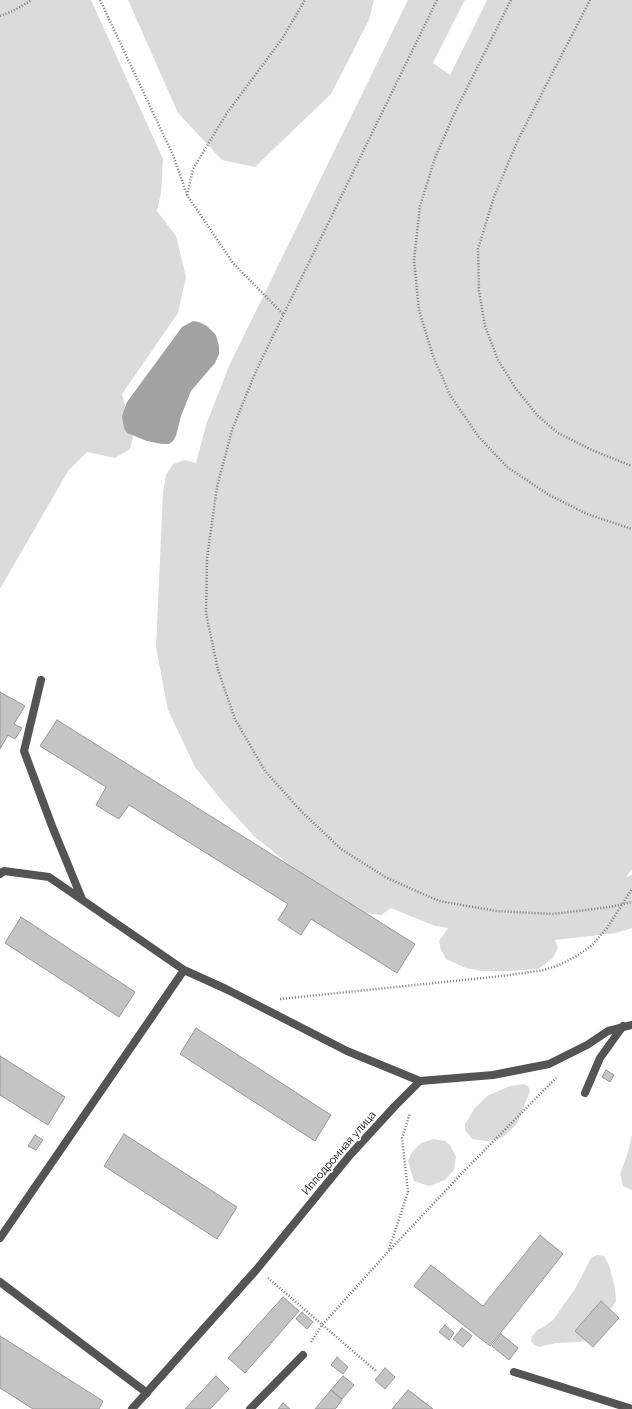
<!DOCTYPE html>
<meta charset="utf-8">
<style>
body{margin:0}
canvas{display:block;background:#fff}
</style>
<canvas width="632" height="1409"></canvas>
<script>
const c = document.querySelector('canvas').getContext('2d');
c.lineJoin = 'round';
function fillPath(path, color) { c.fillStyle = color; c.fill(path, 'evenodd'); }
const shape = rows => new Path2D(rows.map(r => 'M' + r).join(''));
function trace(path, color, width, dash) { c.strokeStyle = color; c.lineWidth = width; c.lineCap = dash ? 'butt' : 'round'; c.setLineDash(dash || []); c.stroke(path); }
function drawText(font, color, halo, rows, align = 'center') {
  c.font = font + ' Raleway,sans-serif'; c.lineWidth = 4; c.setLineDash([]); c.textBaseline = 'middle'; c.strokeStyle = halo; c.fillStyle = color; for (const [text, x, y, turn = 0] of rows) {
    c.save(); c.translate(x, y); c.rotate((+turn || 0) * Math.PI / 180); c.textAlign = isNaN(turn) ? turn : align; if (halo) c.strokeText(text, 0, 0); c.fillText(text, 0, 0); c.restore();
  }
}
fillPath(shape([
 [0,0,91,0,163,159,161,193,157,211,176,236,186,277,178,313,122,394,133,437,130,449,115,458,87,452,68,471,0,589],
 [128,0,374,0,369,20,331,94,255,167,222,160,178,113],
 [408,0,465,0,433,63,450,75,487,0,632,0,632,869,626,877,632,875,632,928,616,933,555,940,558,948,552,959,538,969,510,971,482,971,466,968,446,959,441,950,439,941,448,928,435,926,391,908,381,915,358,912,321,890,254,836,222,801,195,767,168,710,156,647,163,492,166,475,173,464,185,460,196,463,206,425,229,366],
 [523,1084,528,1086,530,1091,517,1124,503,1137,495,1140,486,1141,472,1139,465,1130,465,1124,475,1108,487,1096,510,1086],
 [632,1135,632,1190,623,1186,620,1174,628,1152],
 [434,1139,445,1141,450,1145,456,1157,454,1170,445,1180,429,1186,414,1181,408,1161,412,1152,421,1143],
 [597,1255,604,1256,609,1265,615,1288,616,1301,613,1307,602,1314,590,1338,580,1342,556,1343,539,1347,534,1345,531,1341,532,1337,537,1330,545,1326,553,1320,575,1289,591,1258]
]), '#dbdbdb');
fillPath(shape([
 [193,321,199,322,207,326,216,335,219,346,219,354,215,363,191,391,181,416,176,436,173,441,169,444,162,444,147,441,127,433,124,428,122,416,127,402,182,327]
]), '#a2a2a2');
const building = shape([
 [0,692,25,706,14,724,22,728,15,739,8,735,0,749,0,692],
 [57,720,415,944,397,973,311,919,301,935,278,920,288,904,129,805,119,819,96,805,106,787,40,746,57,720],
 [21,917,135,992,119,1017,5,943,21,917],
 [196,1028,331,1115,315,1141,180,1054,196,1028],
 [0,1056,65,1097,48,1125,0,1095,0,1056],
 [606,1070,614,1075,610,1082,602,1077,606,1070],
 [124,1134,237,1207,217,1239,104,1166,124,1134],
 [35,1135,43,1140,36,1150,28,1146,35,1135],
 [540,1235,563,1254,490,1346,414,1286,431,1265,483,1306,540,1235],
 [283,1297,299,1311,245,1373,228,1358,283,1297],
 [601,1301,619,1318,593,1347,575,1331,601,1301],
 [302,1312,313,1322,307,1329,296,1319,302,1312],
 [445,1325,454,1333,449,1340,439,1332,445,1325],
 [462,1328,472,1336,463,1347,453,1339,462,1328],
 [501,1334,518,1348,509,1360,492,1346,501,1334],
 [0,1336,103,1401,99,1409,33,1409,0,1388,0,1336],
 [337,1357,348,1367,343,1374,331,1365,337,1357],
 [385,1368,395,1377,385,1389,375,1380,385,1368],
 [216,1376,229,1389,210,1409,185,1409,216,1376],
 [343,1376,354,1385,342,1399,331,1390,343,1376],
 [331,1390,342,1400,335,1409,315,1409,331,1390],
 [408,1390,415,1395,433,1409,392,1409,408,1390],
 [283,1403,290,1409,278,1409,283,1403]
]);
fillPath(building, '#c4c4c4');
trace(building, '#989898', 1);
trace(shape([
 [100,0,173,155,187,195,233,263,283,314],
 [437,0,256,371,232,430,217,487,207,558,206,613,218,670,235,719,265,771,301,811,341,849,387,878,439,901,496,911,553,914,610,907,632,902],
 [511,0,455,112,435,158,420,206,414,260,419,310,433,356,450,395,478,436,507,467,549,495,587,514,632,529],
 [590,0,518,140,494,197,478,249,479,291,485,326,498,360,516,389,538,416,558,433,594,451,632,466],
 [0,16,13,11,32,0],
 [187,195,193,169,227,113,282,39,305,0],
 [280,999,502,976,544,970,559,965,575,957,591,946,607,928,632,889],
 [389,1249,408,1192,402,1138,410,1113],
 [268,1278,376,1371],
 [311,1342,322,1325,388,1252,464,1171,556,1078]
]), '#767676', 2.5, [1, 2]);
trace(shape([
 [41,680,24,751,52,826,82,899],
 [0,874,4,871,49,877,184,970,226,989,347,1051,420,1081],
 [585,1093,600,1058,623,1026],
 [0,1238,184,970],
 [0,1282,147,1393],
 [514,1372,632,1409],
 [250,1409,303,1355]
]), '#545454', 8);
trace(shape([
 [132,1409,257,1269,350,1155,395,1106,420,1081,493,1075,549,1064,587,1045,608,1031,632,1025]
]), '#545454', 8);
drawText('11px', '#000', '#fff', [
 ["Ипподромная улица",339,1153,-49]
]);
</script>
